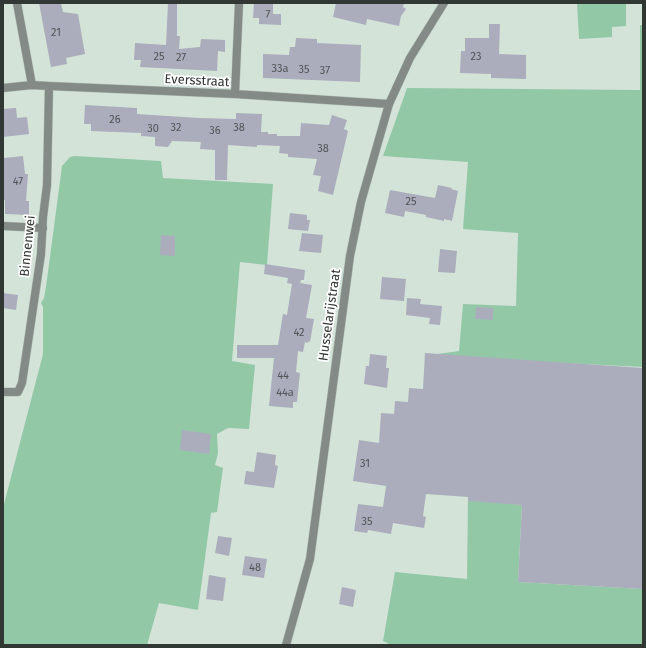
<!DOCTYPE html>
<style>
body{margin:0}
#map{position:relative;width:646px;height:648px;overflow:hidden;background:#d3e3d8;font-family:"Fira Sans",sans-serif}
canvas{display:block}
.frame{position:absolute;inset:0;border:4px solid #313733;pointer-events:none}
</style>
<div id="map">
<canvas width="646" height="648"></canvas>
<div class="frame"></div>
</div>
<script>
const c = document.querySelector('canvas').getContext('2d');
c.lineJoin = 'round';
function fillPath(path, color) { c.fillStyle = color; c.fill(path, 'evenodd'); }
const shape = rows => new Path2D(rows.map(r => 'M' + r).join(''));
function trace(path, color, width, dash) { c.strokeStyle = color; c.lineWidth = width; c.lineCap = dash ? 'butt' : 'round'; c.setLineDash(dash || []); c.stroke(path); }
function drawText(font, color, halo, rows, align = 'center') {
  c.font = font + ' "Fira Sans",sans-serif'; c.lineWidth = 3.5; c.setLineDash([]); c.textBaseline = 'middle'; c.strokeStyle = halo; c.fillStyle = color; for (const [text, x, y, turn = 0] of rows) {
    c.save(); c.translate(x, y); c.rotate((+turn || 0) * Math.PI / 180); c.textAlign = isNaN(turn) ? turn : align; if (halo) c.strokeText(text, 0, 0); c.fillText(text, 0, 0); c.restore();
  }
}
fillPath(shape([
 [577,3,626,3,626,26,612,27,612,37,579,39],
 [640,25,643,25,643,367,423,356,459,351,463,304,516,306,518,233,463,229,468,162,383,156,407,88,640,90],
 [75,156,161,161,163,178,273,184,267,265,240,262,232,361,255,365,249,429,228,428,217,434,218,453,215,465,223,468,217,512,211,513,198,610,159,603,147,645,3,645,3,508,43,354,43,307,41,303,44,298,46,287,62,166,70,157],
 [468,499,522,505,518,582,643,589,643,645,391,645,383,641,395,572,467,579]
]), '#93c8a7');
fillPath(shape([
 [39,3,61,3,63,12,78,14,85,54,66,58,67,64,51,67],
 [168,3,177,3,177,36,180,36,179,49,200,47,201,39,225,40,225,52,218,51,217,71,140,67,141,60,134,60,135,43,166,45],
 [254,3,273,3,273,14,281,14,281,25,259,24,259,18,253,18],
 [336,3,404,3,403,7,406,9,401,16,399,26,367,19,366,25,333,17],
 [489,24,500,24,499,54,526,55,526,79,491,78,491,74,460,73,461,51,465,51,465,38,489,38],
 [296,38,317,39,317,43,361,45,360,82,263,78,263,54,289,55,290,47,295,47],
 [85,105,137,108,137,114,199,118,236,119,236,113,262,114,261,132,268,132,268,134,277,134,277,136,300,136,301,123,329,125,332,115,347,120,344,129,348,131,333,195,318,191,321,176,313,175,317,159,288,157,288,154,279,153,280,146,257,145,257,147,228,145,227,180,215,180,215,150,200,149,201,142,172,141,168,147,155,146,155,137,141,136,141,133,91,131,91,124,84,124],
 [16,108,17,118,27,117,29,134,3,137,3,109],
 [23,156,25,174,28,174,26,201,29,201,29,215,5,214,5,200,3,200,4,158],
 [438,185,452,188,451,189,458,191,452,221,444,219,444,221,426,217,426,215,405,211,404,217,385,213,390,190,435,198],
 [290,213,307,215,307,220,310,220,308,231,288,229],
 [302,233,323,235,321,253,299,251],
 [161,235,175,236,175,256,160,255],
 [440,249,457,251,455,273,438,272],
 [265,264,305,270,304,280,301,280,300,283,312,285,306,318,314,319,310,342,308,341,308,343,305,342,303,352,298,351,296,372,300,373,297,402,293,402,293,408,269,406,274,358,237,358,237,345,278,345,283,314,287,315,292,284,287,283,288,278,264,274],
 [382,277,406,279,404,301,380,299],
 [3,293,18,295,16,310,3,308],
 [407,298,421,299,420,304,442,306,440,325,429,324,430,318,406,315],
 [476,307,493,308,493,320,475,319],
 [425,353,643,368,643,589,518,582,522,505,468,501,468,497,426,494,423,516,426,517,424,528,393,523,391,534,368,530,367,533,354,531,358,504,383,507,386,486,353,481,359,440,379,443,381,413,394,414,395,401,408,402,409,388,423,389],
 [370,354,387,356,386,368,389,368,387,388,364,384,366,366,369,366],
 [182,430,211,434,209,454,180,450],
 [257,452,276,455,275,465,278,466,274,488,244,484,246,471,254,472],
 [218,536,232,538,229,556,215,553],
 [245,556,267,559,264,578,242,575],
 [209,575,226,578,223,601,206,599],
 [342,587,356,590,353,607,339,604]
]), '#abadbc');
const pedestrian = shape([
 [3,226,43,228]
]);
const minor = shape([
 [17,3,32,85],
 [3,88,32,85,49,86,235,94,389,104],
 [235,94,239,3],
 [3,392,18,392,22,383,41,254,43,217,47,185,49,86]
]);
const tertiary = shape([
 [286,645,310,559,350,256,361,202,389,104,410,58,444,3]
]);
trace(pedestrian, '#b3c1b7', 9);
trace(minor, '#b3c1b7', 9);
trace(tertiary, '#b3c1b7', 9);
trace(pedestrian, '#848b87', 8);
trace(minor, '#848b87', 8);
trace(tertiary, '#848b87', 8);
drawText('11px', '#505455', null, [
 ["7",268,15],
 ["21",56,33],
 ["25",159,57],
 ["23",476,57],
 ["27",181,58],
 ["33a",280,69],
 ["35",304,70],
 ["37",325,71],
 ["26",115,120],
 ["32",176,128],
 ["38",239,128],
 ["30",153,129],
 ["36",215,131],
 ["38",323,149],
 ["47",18,182],
 ["25",411,202],
 ["42",299,333],
 ["44",283,376],
 ["44a",285,393],
 ["31",365,464],
 ["35",367,522],
 ["48",255,568]
]);
drawText('13px', '#313733', '#fff', [
 ["Eversstraat",197,81,3],
 ["Binnenwei",28,246,-84],
 ["Husselarijstraat",330,315,-82]
]);
</script>
